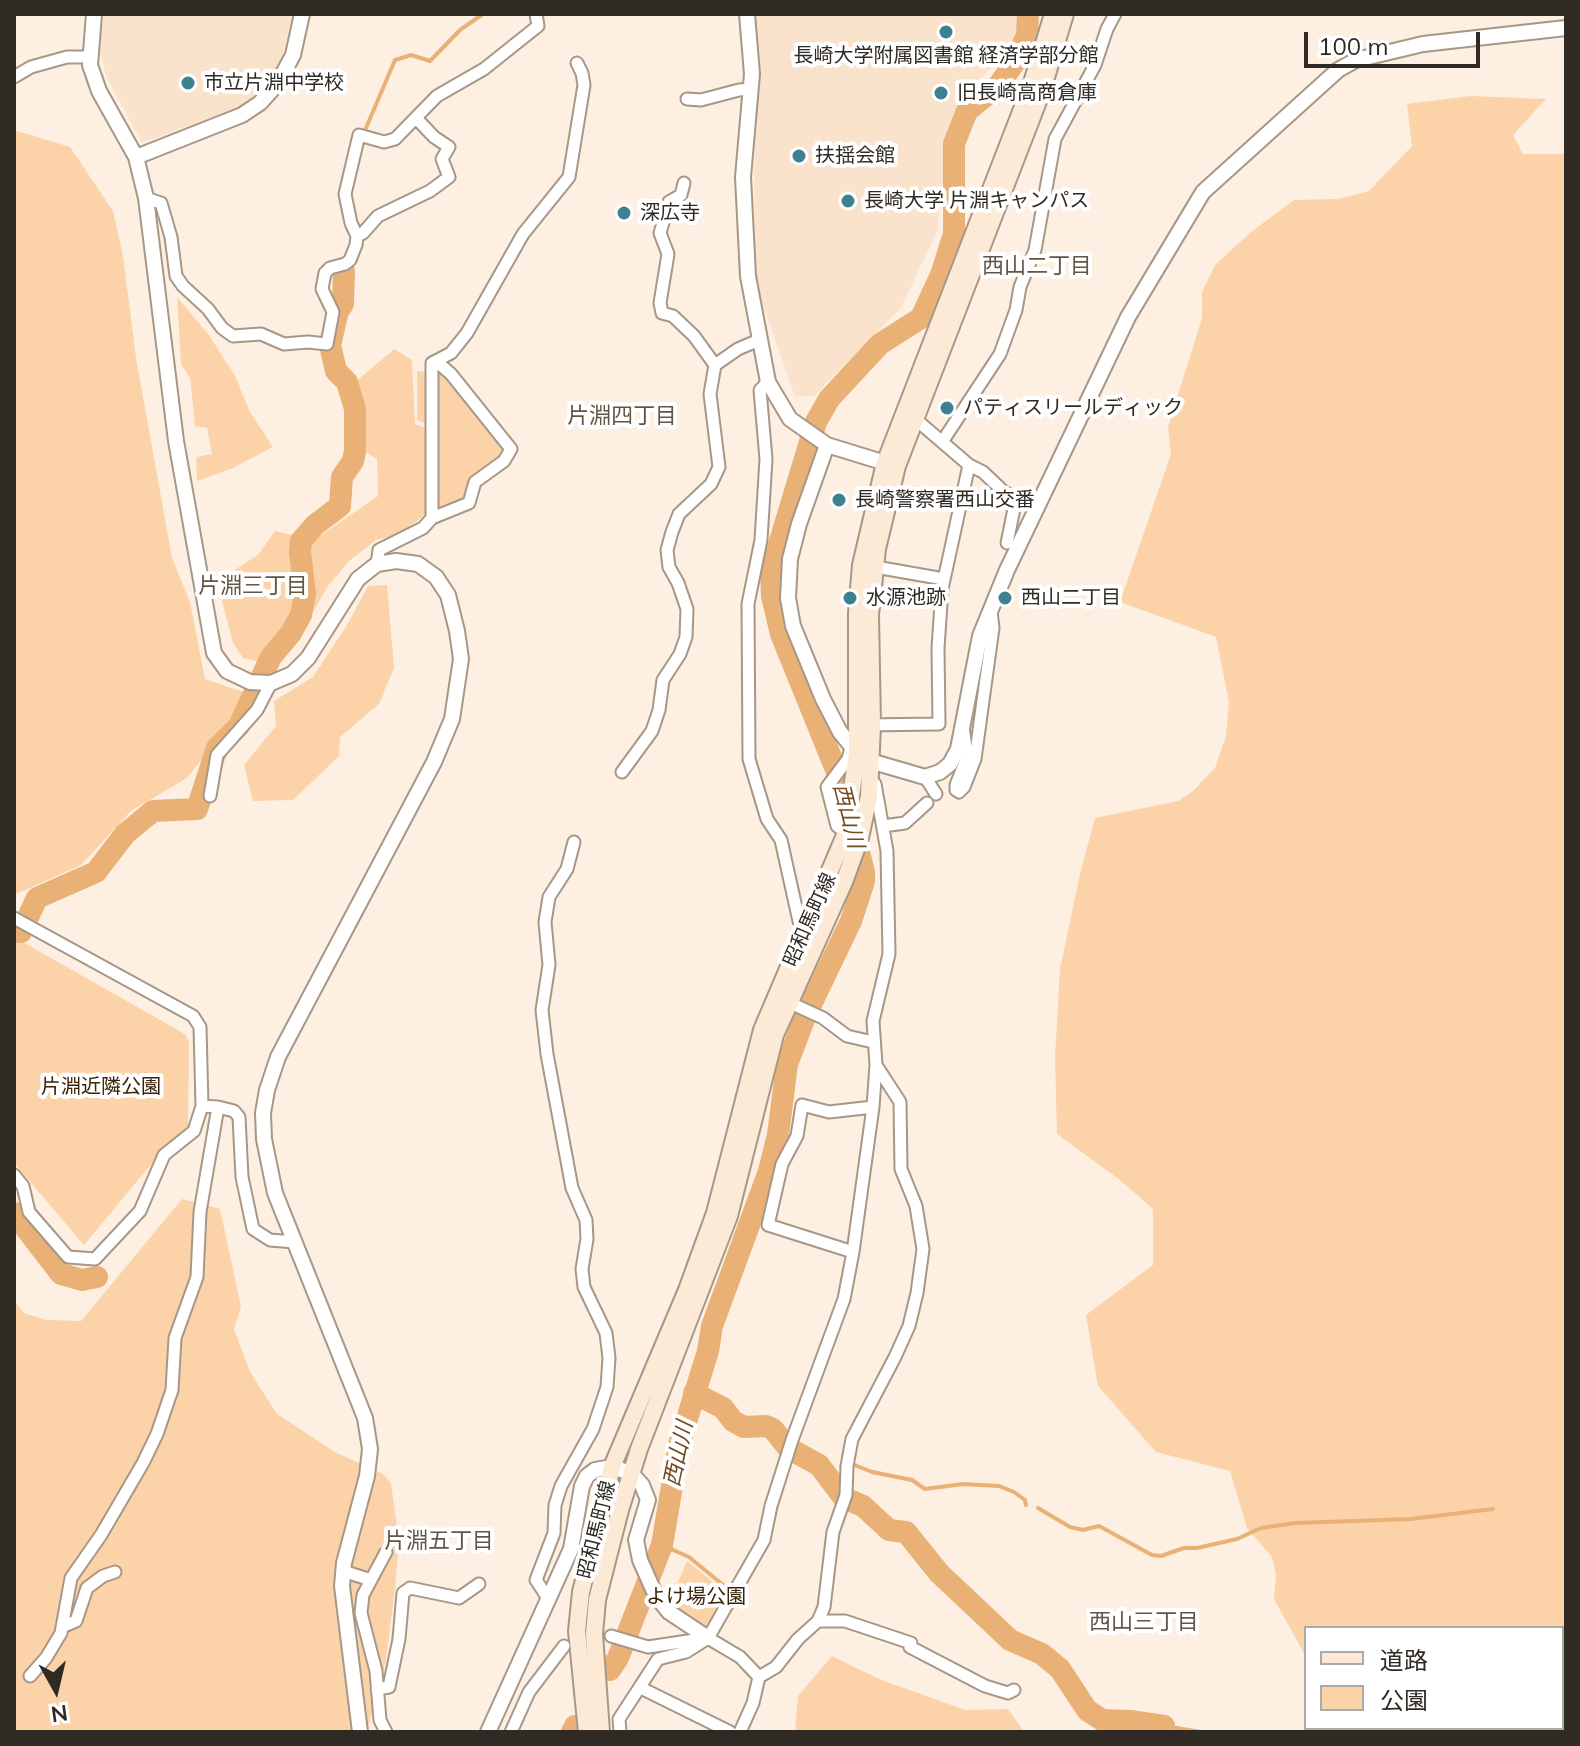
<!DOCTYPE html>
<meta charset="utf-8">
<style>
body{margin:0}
#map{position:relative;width:1580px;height:1746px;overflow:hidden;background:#fdefe2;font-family:Mulish,"Noto Sans JP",sans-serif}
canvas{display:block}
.frame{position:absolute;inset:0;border:16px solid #302a24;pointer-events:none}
.legend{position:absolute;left:1304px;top:1626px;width:260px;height:104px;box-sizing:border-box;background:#fff;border:2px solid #acaaa7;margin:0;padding:10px 14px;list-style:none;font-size:24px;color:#302a24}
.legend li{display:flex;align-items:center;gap:16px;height:40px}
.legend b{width:40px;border:2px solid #acaaa7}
.north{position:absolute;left:16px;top:1650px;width:80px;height:80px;-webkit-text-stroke:6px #fff;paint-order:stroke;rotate:172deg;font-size:22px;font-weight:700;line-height:32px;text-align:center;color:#302a24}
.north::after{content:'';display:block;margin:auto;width:28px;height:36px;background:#302a24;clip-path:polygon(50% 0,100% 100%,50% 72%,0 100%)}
.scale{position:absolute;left:1304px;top:32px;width:176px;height:36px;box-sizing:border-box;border:4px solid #302a24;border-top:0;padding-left:10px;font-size:24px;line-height:28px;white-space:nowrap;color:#302a24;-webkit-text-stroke:6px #fff;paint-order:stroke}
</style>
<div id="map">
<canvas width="1580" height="1746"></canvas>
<div class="frame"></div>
<ul class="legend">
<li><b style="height:10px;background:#fcead7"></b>道路</li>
<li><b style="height:22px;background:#fcd3a9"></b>公園</li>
</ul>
<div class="north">N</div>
<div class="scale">100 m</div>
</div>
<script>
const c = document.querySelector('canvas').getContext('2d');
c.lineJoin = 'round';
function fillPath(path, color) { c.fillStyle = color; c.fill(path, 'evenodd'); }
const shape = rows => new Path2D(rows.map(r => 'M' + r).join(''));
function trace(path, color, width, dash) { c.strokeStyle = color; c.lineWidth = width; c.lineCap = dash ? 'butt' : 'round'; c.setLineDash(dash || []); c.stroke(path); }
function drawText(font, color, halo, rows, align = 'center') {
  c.font = font + ' Mulish,"Noto Sans JP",sans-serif'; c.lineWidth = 8; c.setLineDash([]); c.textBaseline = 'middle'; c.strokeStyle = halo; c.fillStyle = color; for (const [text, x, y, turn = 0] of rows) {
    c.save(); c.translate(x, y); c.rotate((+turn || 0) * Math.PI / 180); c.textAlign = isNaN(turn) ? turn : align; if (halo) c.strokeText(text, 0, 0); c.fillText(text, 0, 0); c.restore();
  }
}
fillPath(shape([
 [104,14,293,14,281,62,262,89,242,106,142,143,107,78,98,45],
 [754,14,1016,14,1019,29,1014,43,967,93,949,132,937,231,901,308,814,396,795,397,755,282,754,171,759,51]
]), '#f9e3cc');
fillPath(shape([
 [1470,96,1546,99,1513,135,1523,154,1566,154,1566,1732,1314,1732,1314,1728,1562,1728,1562,1628,1306,1628,1306,1657,1274,1599,1276,1576,1272,1557,1247,1528,1230,1471,1156,1452,1098,1386,1086,1315,1153,1265,1153,1209,1120,1180,1057,1134,1055,1058,1060,969,1080,874,1095,818,1178,801,1193,791,1215,768,1226,736,1229,702,1216,637,1120,602,1171,454,1168,427,1202,318,1202,292,1215,265,1251,232,1294,200,1338,199,1369,191,1412,146,1407,104],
 [14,130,70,147,113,211,123,256,136,358,172,558,190,602,205,679,252,695,187,778,131,811,81,865,14,895],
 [177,297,209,335,235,376,250,412,273,447,233,468,197,481,196,457,212,454,207,428,195,426,190,378,181,364],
 [394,349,412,360,415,424,426,428,425,515,398,535,376,540,349,561,328,586,295,643,281,658,261,662,243,658,233,643,222,601,236,569,258,555,275,531,314,540,378,496,377,459,357,447,360,401,353,384],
 [417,371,440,372,506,448,502,457,467,500,437,511,438,428,417,420],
 [387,585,394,668,379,704,340,737,339,756,293,800,253,801,244,765,276,726,274,701,313,677,347,625,368,586],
 [14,937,176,1029,186,1035,189,1043,188,1127,163,1150,84,1245,14,1163],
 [182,1199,220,1209,241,1307,234,1329,250,1372,277,1414,335,1452,383,1474,391,1483,399,1542,395,1588,386,1660,367,1732,14,1732,14,1300,24,1313,46,1320,81,1321],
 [687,1561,729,1595,706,1631,669,1604],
 [832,1656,879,1679,965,1710,1008,1709,1023,1730,1032,1732,795,1732,798,1696]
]), '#fcd3a9');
trace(shape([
 [366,128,395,60,411,55,430,61,460,30,483,14],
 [852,1464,872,1472,912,1480,925,1489,963,1484,999,1486,1014,1492,1025,1500,1026,1505],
 [819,1465,824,1465],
 [1038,1508,1070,1527,1083,1530,1099,1526,1152,1555,1161,1556,1184,1548,1197,1548,1237,1539,1261,1528,1295,1523,1411,1519,1493,1509],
 [662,1545,689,1557,728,1589],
 [1164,1726,1201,1732]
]), '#e9b175', 4);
trace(shape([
 [14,931,21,932,37,898,96,872,125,834,153,811,197,809,217,748,239,726,271,657,291,633,301,615,305,594,300,552,301,541,315,525,340,506,342,477,353,461,355,451,355,409,347,382,336,371,330,345,338,311,343,304,344,271],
 [14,1213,61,1274,82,1280,97,1277],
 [694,1393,723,1408,733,1421,744,1427,766,1426,773,1429,788,1448,819,1465,844,1498,863,1506,889,1530,906,1532,939,1573,1010,1640,1042,1654,1060,1669,1087,1710,1102,1720,1130,1721,1164,1726],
 [610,1670,618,1658,662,1545,679,1445,708,1351,712,1326,769,1171,778,1135,787,1064,805,1017,851,921,864,881,864,872,841,782,781,634,772,596,771,571,816,422,829,399,880,344,921,318,941,275,954,234,954,144,967,111,998,86,1015,62,1027,35,1028,14],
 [572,1732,575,1726]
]), '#e9b175', 22);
const minor = shape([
 [14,77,31,67,67,57,89,57],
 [687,99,701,100,739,90,751,89],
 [146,198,161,203,171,237,176,276,183,286,208,309,222,328,233,336,261,334,284,344,308,342,327,344,333,312,322,289,325,273,330,268,345,264,350,260,356,245,357,236,351,223,345,194,359,135,384,142,395,139,437,96,484,69,538,26,536,14],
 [357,236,363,233,378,216,430,191,449,177,442,159,449,147,434,137,417,119],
 [715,365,738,349,759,340],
 [768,382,760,390,766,459,761,540,748,604,749,759,767,819,781,840,799,921,807,933],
 [942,442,1000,354,1016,310,1020,287,1035,250,1055,139,1095,65,1107,29,1115,14],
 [969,465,983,472,1004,492,1016,499,1007,543],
 [432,518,432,363,451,353,467,333,523,234,569,177,584,85,582,73,577,63],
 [377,564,379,550,423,528,432,518,469,503,475,482,504,461,511,449,451,374,436,361],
 [870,566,944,579],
 [865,725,939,724,938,648,942,589,969,465,913,417],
 [964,733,967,757,956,785,956,790,959,792,964,787,975,759,993,628,991,611],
 [622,772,652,731,659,710,663,680,680,654,686,637,687,609,678,583,669,567,667,550,672,532,679,514,711,484,719,467,710,394,715,365,694,336,673,316,662,313,660,303,668,254,660,233,669,202,681,195,684,183],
 [925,777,936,794],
 [210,796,217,755,257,710,271,683],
 [883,826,905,823,927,803],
 [846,833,837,826,827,787,848,759,852,744],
 [14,918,193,1016,200,1027,202,1106,194,1131,164,1155,140,1211,95,1259,68,1257,29,1212,23,1186,14,1175],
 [784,1000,823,1018,847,1036,873,1042],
 [218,1107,234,1111,239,1117,242,1177,253,1229,270,1240,294,1242],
 [853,1252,768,1225,782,1164,797,1136,802,1105,829,1112,873,1107],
 [343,1571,371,1580,363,1595,361,1613,376,1671,380,1720,386,1732],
 [371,1580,386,1552],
 [549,1600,536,1580,554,1533,555,1505,561,1486,593,1429,607,1387,609,1358,606,1333,584,1287,582,1269,587,1239,586,1220,572,1188,547,1054,542,1010,549,965,545,922,549,897,567,869,574,842],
 [818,1621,845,1621,911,1643,910,1647,985,1686,1008,1693,1014,1690],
 [62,1627,76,1621,87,1588,103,1576,115,1572],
 [611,1636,648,1647,708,1638,740,1657,759,1677],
 [30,1676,46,1658,61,1633,71,1578,101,1535,143,1463,157,1434,172,1390,175,1338,197,1277,200,1212,218,1107,202,1106],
 [641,1688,730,1732],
 [377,1689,389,1687,399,1639,403,1593,410,1588,459,1598,479,1584],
 [511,1732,529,1692,564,1646],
 [620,1732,619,1719,658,1659,686,1652,708,1638,764,1540,771,1506,792,1440,844,1299,853,1252,873,1107,876,1065,873,1021,889,954,887,851,875,784],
 [740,1732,753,1703,759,1677,776,1667,798,1639,818,1621,824,1607,833,1532,846,1495,847,1466,852,1439,895,1357,909,1326,917,1293,923,1249,916,1206,901,1169,900,1102,876,1065]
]);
const tertiary = shape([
 [94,14,90,65,99,91,136,157,146,198,176,441,214,653,227,671,250,682,271,683,292,674,308,658,358,579,377,564,396,561,418,564,436,577,448,595,457,631,461,659,452,719,434,762,278,1057,267,1090,263,1113,264,1139,275,1193,365,1418,370,1449,367,1476,344,1563,342,1586,360,1732],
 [747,14,752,74,743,177,748,276,768,382,790,419,827,445,892,465],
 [136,157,242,115,260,103,278,83,293,55,302,14],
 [827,445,799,524,790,559,788,598,793,626,823,699,840,732,857,753,870,761,925,777,940,772,950,764,958,749,980,636,1007,570,1128,317,1203,192,1338,70,1356,60,1423,44,1566,28],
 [488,1732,571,1549,582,1486,587,1476,595,1470,612,1467,631,1473,642,1485,648,1500,636,1540,640,1560,656,1596,669,1612,708,1638]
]);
const secondary = shape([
 [587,1732,577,1631,581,1592,612,1467,687,1290,715,1213,762,1030,846,833,857,753,857,613,861,565,885,463,1031,86,1053,14],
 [601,1732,594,1634,597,1600,620,1510,639,1449,729,1216,775,1035,844,882,860,838,869,796,872,725,870,615,877,549,897,466,1042,91,1065,14]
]);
trace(minor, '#a79787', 15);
trace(tertiary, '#a79787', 18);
trace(secondary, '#a79787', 20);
trace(minor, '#fff', 11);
trace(tertiary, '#fff', 14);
trace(secondary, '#fcead7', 16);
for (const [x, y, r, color] of [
 [946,32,8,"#3d8190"],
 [188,83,8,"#3d8190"],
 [941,93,8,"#3d8190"],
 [799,156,8,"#3d8190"],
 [848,201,8,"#3d8190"],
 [624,213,8,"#3d8190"],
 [947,408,8,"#3d8190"],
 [839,500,8,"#3d8190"],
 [850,598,8,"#3d8190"],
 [1005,598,8,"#3d8190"]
]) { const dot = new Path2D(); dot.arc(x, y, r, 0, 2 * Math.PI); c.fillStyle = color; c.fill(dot); trace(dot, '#fff', 3); }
drawText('20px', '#302a24', '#fff', [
 ["長崎大学附属図書館 経済学部分館",946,56,"center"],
 ["市立片淵中学校",204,83],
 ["旧長崎高商倉庫",957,93],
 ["扶揺会館",815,156],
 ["長崎大学 片淵キャンパス",864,201],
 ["深広寺",640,213],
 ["パティスリールディック",963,408],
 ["長崎警察署西山交番",855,500],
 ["水源池跡",866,598],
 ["西山二丁目",1021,598]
], 'left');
drawText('20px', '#302a24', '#fff', [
 ["昭和馬町線",810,920,-66],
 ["昭和馬町線",597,1530,-76]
]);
drawText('20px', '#3a2308', '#fff', [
 ["片淵近隣公園",101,1087],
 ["よけ場公園",696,1597]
]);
drawText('22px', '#635546', '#fff', [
 ["西山二丁目",1037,266],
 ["片淵四丁目",622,416],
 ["片淵三丁目",253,586],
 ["片淵五丁目",439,1541],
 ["西山三丁目",1144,1622]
]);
drawText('italic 22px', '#734d21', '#fff', [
 ["西山川",848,816,76],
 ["西山川",679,1454,-78]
]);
</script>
